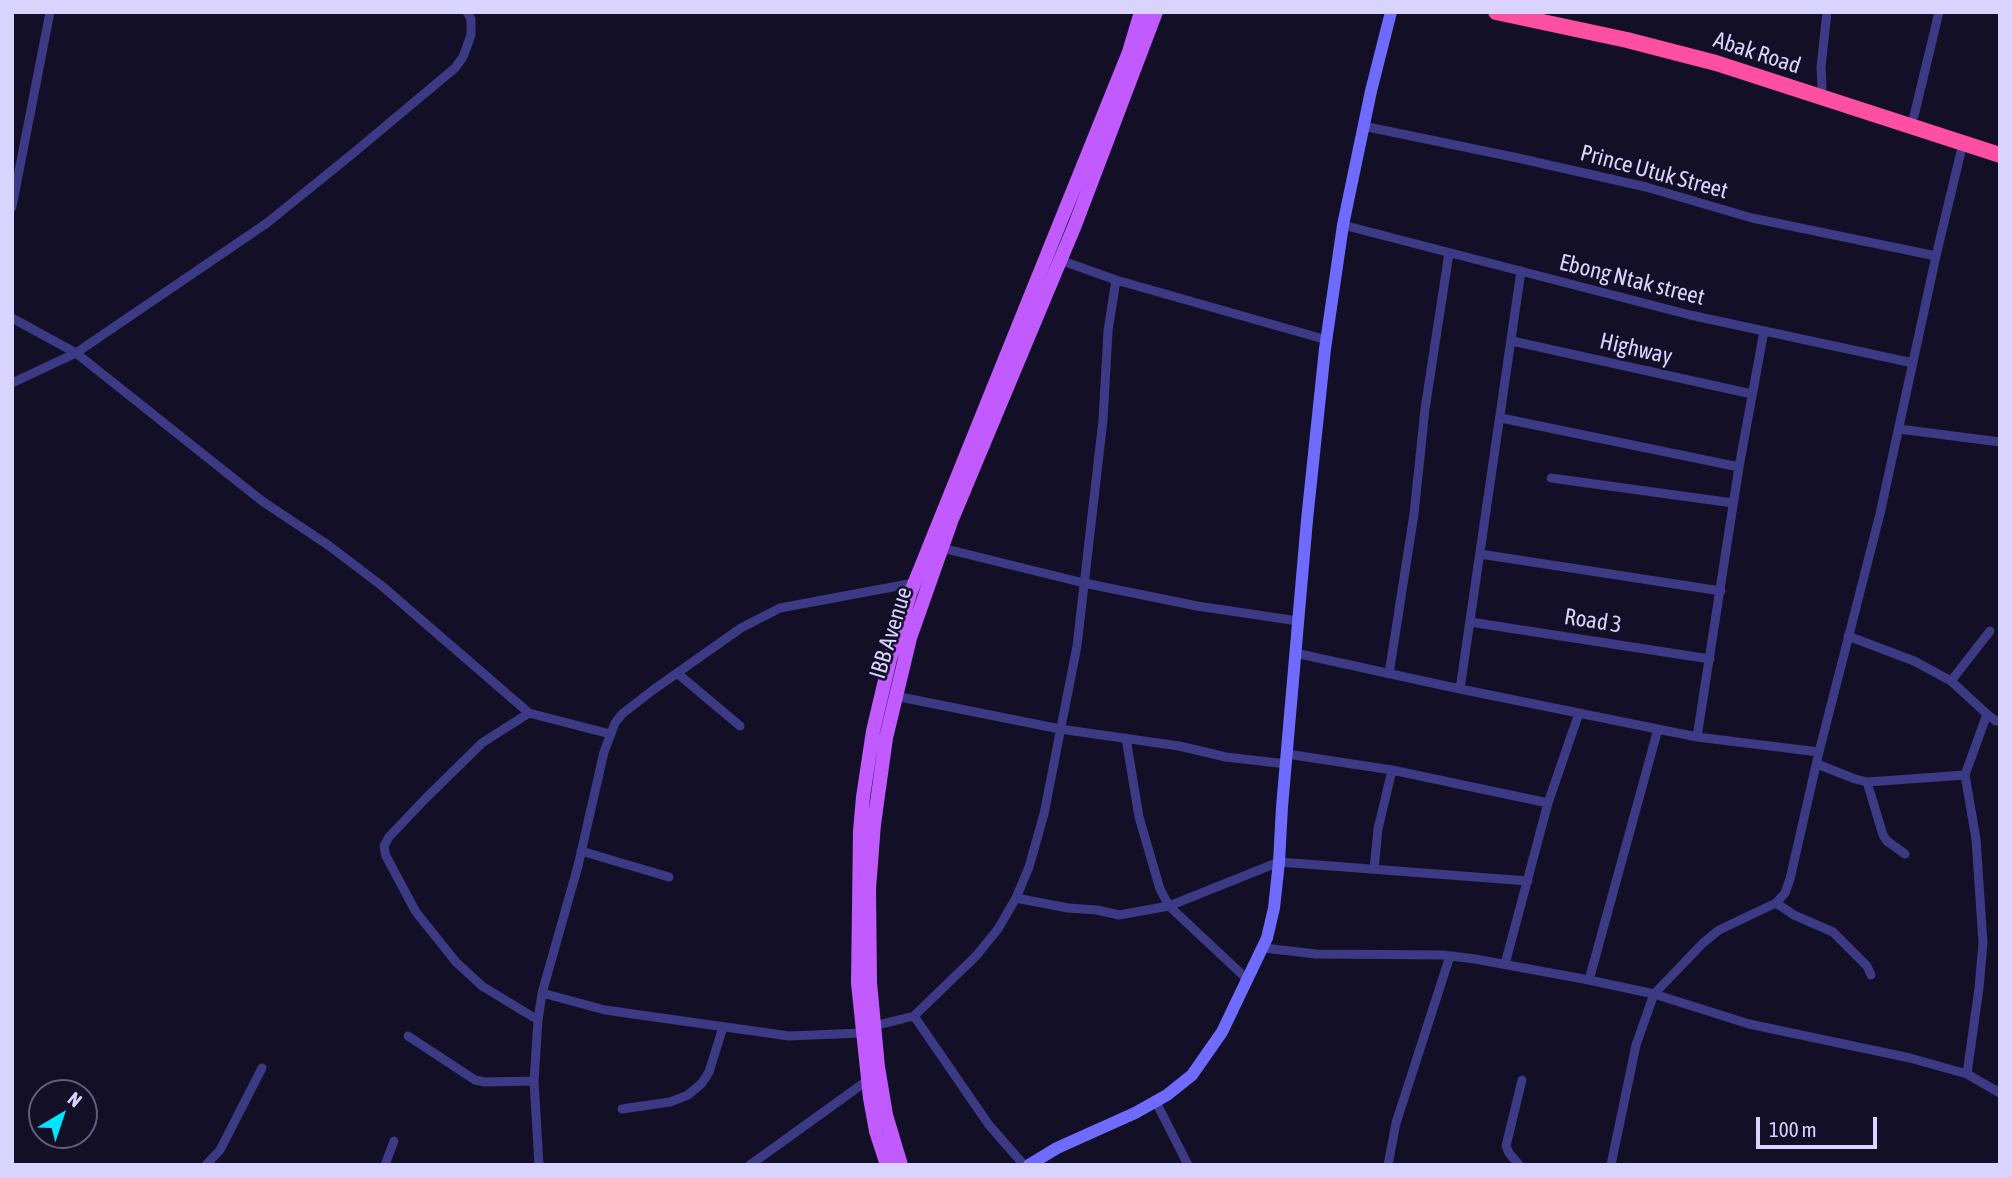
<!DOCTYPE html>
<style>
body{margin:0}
#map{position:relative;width:2012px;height:1177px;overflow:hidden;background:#130f26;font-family:"Asap Condensed",sans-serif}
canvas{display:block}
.frame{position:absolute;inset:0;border:14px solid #d9d4ff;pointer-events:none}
.north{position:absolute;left:28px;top:1079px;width:70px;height:70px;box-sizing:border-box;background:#130f26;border:2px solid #625e7d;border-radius:50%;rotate:39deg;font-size:19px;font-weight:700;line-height:28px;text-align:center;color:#d9d4ff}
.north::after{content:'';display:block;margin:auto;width:24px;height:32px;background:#00e5ff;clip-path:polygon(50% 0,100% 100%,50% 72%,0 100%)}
.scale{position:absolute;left:1756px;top:1117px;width:121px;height:32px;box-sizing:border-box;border:4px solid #d9d4ff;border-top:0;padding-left:9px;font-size:21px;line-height:24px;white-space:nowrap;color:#d9d4ff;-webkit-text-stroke:5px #130f26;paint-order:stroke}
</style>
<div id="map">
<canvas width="2012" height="1177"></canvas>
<div class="frame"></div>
<div class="north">N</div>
<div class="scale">100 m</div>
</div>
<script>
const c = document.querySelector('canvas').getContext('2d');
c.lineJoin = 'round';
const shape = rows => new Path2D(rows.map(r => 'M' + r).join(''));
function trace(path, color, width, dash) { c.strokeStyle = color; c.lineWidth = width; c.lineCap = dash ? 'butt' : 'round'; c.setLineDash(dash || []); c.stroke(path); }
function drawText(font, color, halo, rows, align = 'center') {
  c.font = font + ' "Asap Condensed",sans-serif'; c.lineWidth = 5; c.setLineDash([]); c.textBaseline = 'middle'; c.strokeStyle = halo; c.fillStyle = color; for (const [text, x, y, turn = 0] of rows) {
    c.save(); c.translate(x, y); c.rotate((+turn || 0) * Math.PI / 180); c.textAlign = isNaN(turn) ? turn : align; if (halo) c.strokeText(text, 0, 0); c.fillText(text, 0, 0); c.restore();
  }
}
trace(shape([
 [1822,88,1821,67,1827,12],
 [1914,116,1939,12],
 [1363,126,1518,158,1646,187,1752,218,1936,256],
 [12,207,50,12],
 [1343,225,1690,315,1913,363],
 [1060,260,1116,280,1327,340],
 [12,318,76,353,262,501,328,545,382,586,529,713,610,734],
 [1512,341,1752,394],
 [12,383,76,353,267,223,351,155,455,68,463,57,471,35,471,19,467,12],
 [1501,418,1739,467],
 [1899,429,2000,442],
 [1551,478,1733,503],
 [942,548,1084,583,1197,606,1298,621],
 [1480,554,1721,591],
 [1470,622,1710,659],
 [1848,636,1914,661,1951,681,1987,714,1996,721,2000,721],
 [1295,653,1460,689,1697,737,1819,752],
 [677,673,740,726],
 [1389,674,1414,514,1425,409,1449,253],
 [1951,681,1990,631],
 [1460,689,1521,271],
 [895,696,1060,729,1179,746,1226,757,1286,764],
 [529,713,482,743,425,799,389,837,384,846,386,856,416,912,456,962,482,986,538,1020],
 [1697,737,1739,467,1764,331],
 [1126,738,1139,817,1160,889,1169,906,1248,980],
 [1287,754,1392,770,1548,803],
 [1817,764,1855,779,1867,782,1965,775],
 [1867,782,1883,835,1887,841,1905,854],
 [581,851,669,877],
 [1374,869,1378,829,1392,770],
 [1016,898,1068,908,1097,910,1119,915,1169,906,1279,862,1528,881],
 [1776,903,1794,915,1833,932,1867,966,1871,975],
 [1264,948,1316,954,1443,955,1475,959,1589,980,1654,994,1749,1024,1910,1058,1967,1074,2000,1093],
 [1505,964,1548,803,1579,713],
 [1589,980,1658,729],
 [542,993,605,1010,789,1036,862,1033],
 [914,1016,989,1125,1024,1165],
 [874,1026,914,1016,976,956,998,929,1016,898,1029,867,1044,814,1077,646,1103,420,1108,331,1116,280],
 [408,1036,475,1080,485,1082,534,1081],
 [1967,1074,1979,988,1983,943,1976,839,1965,775,1987,714],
 [1156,1102,1188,1165],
 [622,1109,670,1102,688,1095,702,1083,709,1072,723,1027],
 [206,1165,220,1150,262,1068],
 [385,1165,394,1141],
 [539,1165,534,1081,538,1020,542,993,578,866,604,752,615,723,622,714,653,690,741,628,780,608,914,583],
 [750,1165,868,1080],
 [1388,1165,1396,1123,1450,956],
 [1519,1165,1509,1153,1506,1146,1522,1080],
 [1611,1165,1636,1045,1654,994,1703,943,1719,930,1776,903,1785,893,1790,879,1819,752,1880,514,1936,256,1963,143]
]), '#3d3a85', 9);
trace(shape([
 [1029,1165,1057,1148,1135,1113,1167,1095,1192,1075,1222,1032,1267,938,1274,908,1279,862,1282,807,1307,520,1325,349,1343,225,1371,91,1391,12]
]), '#6f6bff', 12);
trace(shape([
 [887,1165,876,1131,870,1098,858,983,860,831,863,797,873,731,890,659,910,594,1129,52,1141,12],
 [901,1165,886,1115,878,1067,870,983,869,889,874,824,886,738,910,638,952,519,1075,225,1156,12]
]), '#c25bff', 14);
trace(shape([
 [1496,12,1627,40,1716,63,2000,155]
]), '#ff4fa3', 16);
drawText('23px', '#d9d4ff', '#130f26', [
 ["Abak Road",1757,53,18],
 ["Prince Utuk Street",1654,172,15],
 ["Ebong Ntak street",1632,280,14],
 ["Highway",1636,349,13],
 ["Road 3",1593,621,9],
 ["IBB Avenue",891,633,-73]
]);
</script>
